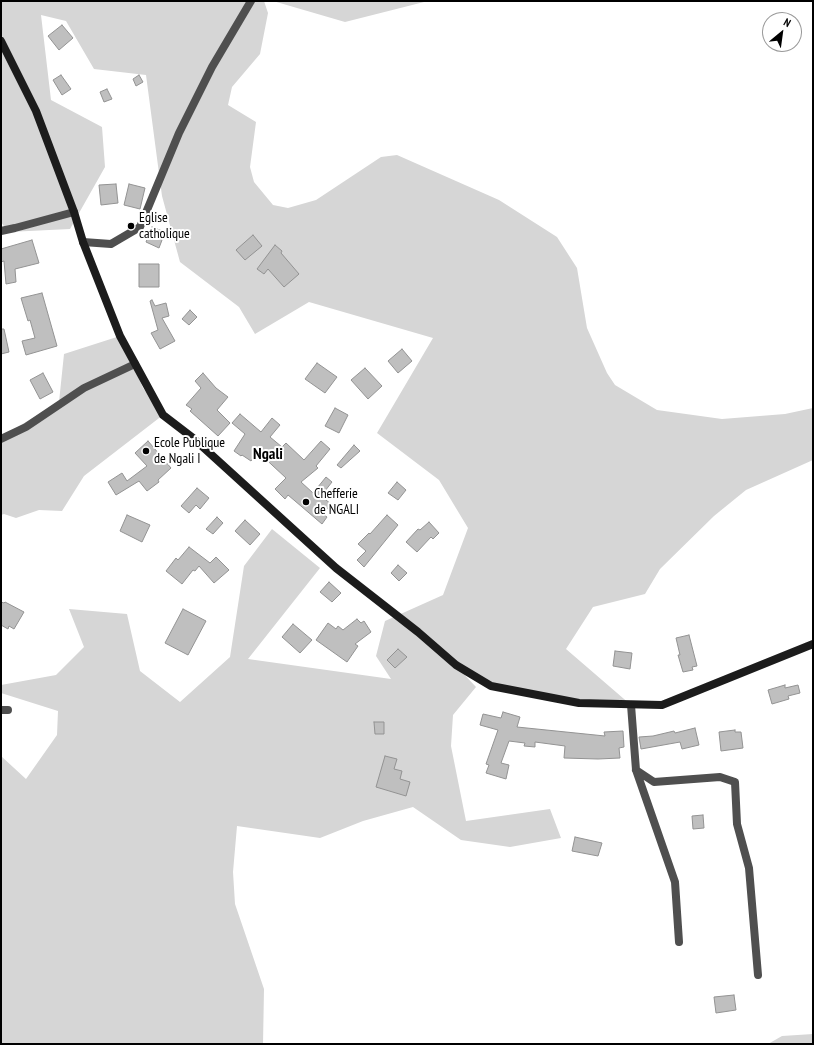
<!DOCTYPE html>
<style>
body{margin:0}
#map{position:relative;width:814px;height:1045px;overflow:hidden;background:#fff;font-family:"PT Sans Narrow",sans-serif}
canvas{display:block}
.frame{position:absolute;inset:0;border:2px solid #000;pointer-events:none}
.north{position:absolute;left:762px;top:12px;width:40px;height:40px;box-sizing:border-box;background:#fff;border:1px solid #999;border-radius:50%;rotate:29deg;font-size:11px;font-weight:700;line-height:16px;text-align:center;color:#000}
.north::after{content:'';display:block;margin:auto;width:14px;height:18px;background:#000;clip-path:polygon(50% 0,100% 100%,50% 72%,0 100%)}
</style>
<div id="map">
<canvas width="814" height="1045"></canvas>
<div class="frame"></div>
<div class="north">N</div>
</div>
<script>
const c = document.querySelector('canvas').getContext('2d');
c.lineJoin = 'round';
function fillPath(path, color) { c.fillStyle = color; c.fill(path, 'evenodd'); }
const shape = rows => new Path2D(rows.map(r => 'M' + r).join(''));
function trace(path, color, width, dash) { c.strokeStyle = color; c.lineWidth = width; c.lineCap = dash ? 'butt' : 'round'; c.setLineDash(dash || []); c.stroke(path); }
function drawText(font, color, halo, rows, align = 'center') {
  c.font = font + ' "PT Sans Narrow",sans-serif'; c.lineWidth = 4; c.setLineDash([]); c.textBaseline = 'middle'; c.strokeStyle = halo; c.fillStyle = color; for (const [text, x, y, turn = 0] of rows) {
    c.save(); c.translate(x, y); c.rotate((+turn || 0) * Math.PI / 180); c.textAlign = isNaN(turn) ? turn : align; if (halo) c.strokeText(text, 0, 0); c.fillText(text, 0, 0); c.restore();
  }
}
fillPath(shape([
 [1,1,264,1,268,13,260,54,232,87,228,105,256,122,250,167,254,182,273,205,288,208,316,200,381,157,397,155,499,200,557,237,577,268,587,328,607,373,615,385,657,410,722,419,785,414,813,408,813,460,746,490,714,516,660,569,645,594,593,607,566,649,631,705,579,703,491,686,459,669,476,687,453,715,451,746,466,821,550,809,561,838,510,847,461,840,413,807,363,821,320,838,237,826,233,872,235,904,264,989,263,1044,1,1044,1,756,26,779,57,735,58,711,1,693,1,685,56,675,84,647,69,609,127,614,140,671,180,702,230,657,244,566,272,529,320,568,248,659,391,679,376,656,385,621,443,595,468,528,439,480,377,433,433,338,309,302,255,334,239,307,180,262,162,196,146,75,94,69,66,21,41,15,51,100,102,127,105,167,70,229,8,232,1,222],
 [273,1,428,1,345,22],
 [120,336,143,388,163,415,84,476,62,511,39,510,16,518,4,514,1,515,1,437,59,402,64,354],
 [813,1034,813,1044,768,1044,782,1036]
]), '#d6d6d6');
const building = shape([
 [62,25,73,38,59,50,48,36,62,25],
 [61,75,71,89,62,95,53,80,61,75],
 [139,75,143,82,136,86,133,79,139,75],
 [107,89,112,99,104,102,100,92,107,89],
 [116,184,118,203,101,205,99,185,116,184],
 [129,184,145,188,140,209,124,205,129,184],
 [152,227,165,232,159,248,146,242,152,227],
 [253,235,262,246,245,260,236,250,253,235],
 [32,240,39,263,15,269,16,282,6,284,4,261,1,262,1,249,32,240],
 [275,245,282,251,281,253,299,274,284,287,268,269,264,274,257,269,275,245],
 [139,264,159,264,159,287,139,287,139,264],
 [42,293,57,346,26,355,22,341,35,338,30,320,28,321,21,298,42,293],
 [152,300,155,306,166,303,169,316,162,318,175,341,160,349,151,333,158,330,150,301,152,300],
 [190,310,197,317,189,325,182,319,190,310],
 [1,329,4,329,9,352,1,354,1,329],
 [402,349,412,361,398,373,388,361,402,349],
 [317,363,337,377,325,393,305,379,317,363],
 [365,368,382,386,368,399,351,380,365,368],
 [43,373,53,392,40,399,30,380,43,373],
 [203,373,216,388,228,397,217,410,230,423,218,436,190,411,192,409,186,405,201,388,195,381,203,373],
 [335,408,348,415,339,433,325,426,335,408],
 [240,414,261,432,272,418,280,425,270,437,282,447,286,443,304,460,321,441,330,449,316,466,318,468,301,482,313,493,326,477,332,482,321,496,331,504,323,514,327,517,322,524,288,495,285,499,275,489,286,478,258,452,251,461,242,455,241,456,234,451,245,434,232,423,240,414],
 [148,441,171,468,158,480,159,482,147,491,139,481,116,495,108,482,122,473,127,481,147,466,135,453,148,441],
 [354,445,360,451,341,468,337,465,354,445],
 [397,482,406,490,398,500,388,493,397,482],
 [197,488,209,498,200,509,196,505,189,513,181,506,197,488],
 [127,515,150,525,142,542,120,531,127,515],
 [387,515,398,525,364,567,357,560,366,551,358,544,369,533,370,534,387,515],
 [217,517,223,523,213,534,206,529,217,517],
 [245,520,260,534,250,545,235,531,245,520],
 [429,522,439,533,433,539,431,537,417,552,406,542,418,529,420,530,429,522],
 [189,547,210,563,216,557,229,570,214,583,199,566,195,571,193,570,182,584,166,571,176,558,178,560,189,547],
 [398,565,407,573,399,581,391,573,398,565],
 [329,582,341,593,332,602,320,592,329,582],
 [1,602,4,603,5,602,24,612,14,629,9,626,8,629,1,625,1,602],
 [183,609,206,621,188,655,165,643,183,609],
 [357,619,361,623,364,621,371,632,355,644,358,646,347,662,316,640,328,623,336,629,338,626,343,630,357,619],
 [293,624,312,640,300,653,282,637,293,624],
 [689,635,697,666,692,667,693,670,683,672,678,655,680,655,676,638,689,635],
 [398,649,407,657,395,668,387,660,398,649],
 [615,651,632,653,630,669,613,666,615,651],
 [785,685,785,688,798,685,800,693,788,696,789,699,772,704,768,690,785,685],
 [503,712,520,717,517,727,605,736,604,732,623,731,624,747,619,748,620,758,598,759,564,758,565,746,535,742,535,747,524,746,525,743,509,741,501,763,509,765,506,779,486,773,489,765,486,764,498,730,480,725,483,714,501,718,503,712],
 [374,722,384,722,384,734,375,734,374,722],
 [695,728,699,745,682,749,680,742,641,749,639,737,653,736,674,731,675,733,695,728],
 [735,730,735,732,741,732,743,748,721,751,719,732,735,730],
 [385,756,397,759,394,769,402,771,400,779,410,782,406,796,376,787,385,756],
 [703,815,704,828,693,829,692,816,703,815],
 [575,837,602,843,598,856,572,851,575,837],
 [734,995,736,1010,716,1013,714,997,734,995]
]);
fillPath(building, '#bfbfbf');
trace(building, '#939393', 1);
trace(shape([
 [1,231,15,228,74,212],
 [83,242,111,244,140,227,179,133,212,67,251,1],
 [1,439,26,427,84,388,135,364],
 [631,705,636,770,675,882,679,942],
 [1,710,8,710],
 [636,770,654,782,720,777,735,782,737,824,749,868,758,975]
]), '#4f4f4f', 8);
trace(shape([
 [1,41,36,111,74,212,83,242,120,336,163,415,193,438,336,568,418,632,456,665,491,686,579,703,662,705,813,644]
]), '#1c1c1c', 8);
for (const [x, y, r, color] of [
 [131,226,4,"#000"],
 [146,451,4,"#000"],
 [306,502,4,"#000"]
]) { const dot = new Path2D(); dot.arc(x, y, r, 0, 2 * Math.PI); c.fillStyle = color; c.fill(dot); trace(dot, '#fff', 1.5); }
drawText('14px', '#000', '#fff', [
 ["Eglise",139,218],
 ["catholique",139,234],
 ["Ecole Publique",154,443],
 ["de Ngali I",154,459],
 ["Chefferie",314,494],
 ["de NGALI",314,510]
], 'left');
drawText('bold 16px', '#000', '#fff', [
 ["Ngali",268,454]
]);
</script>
